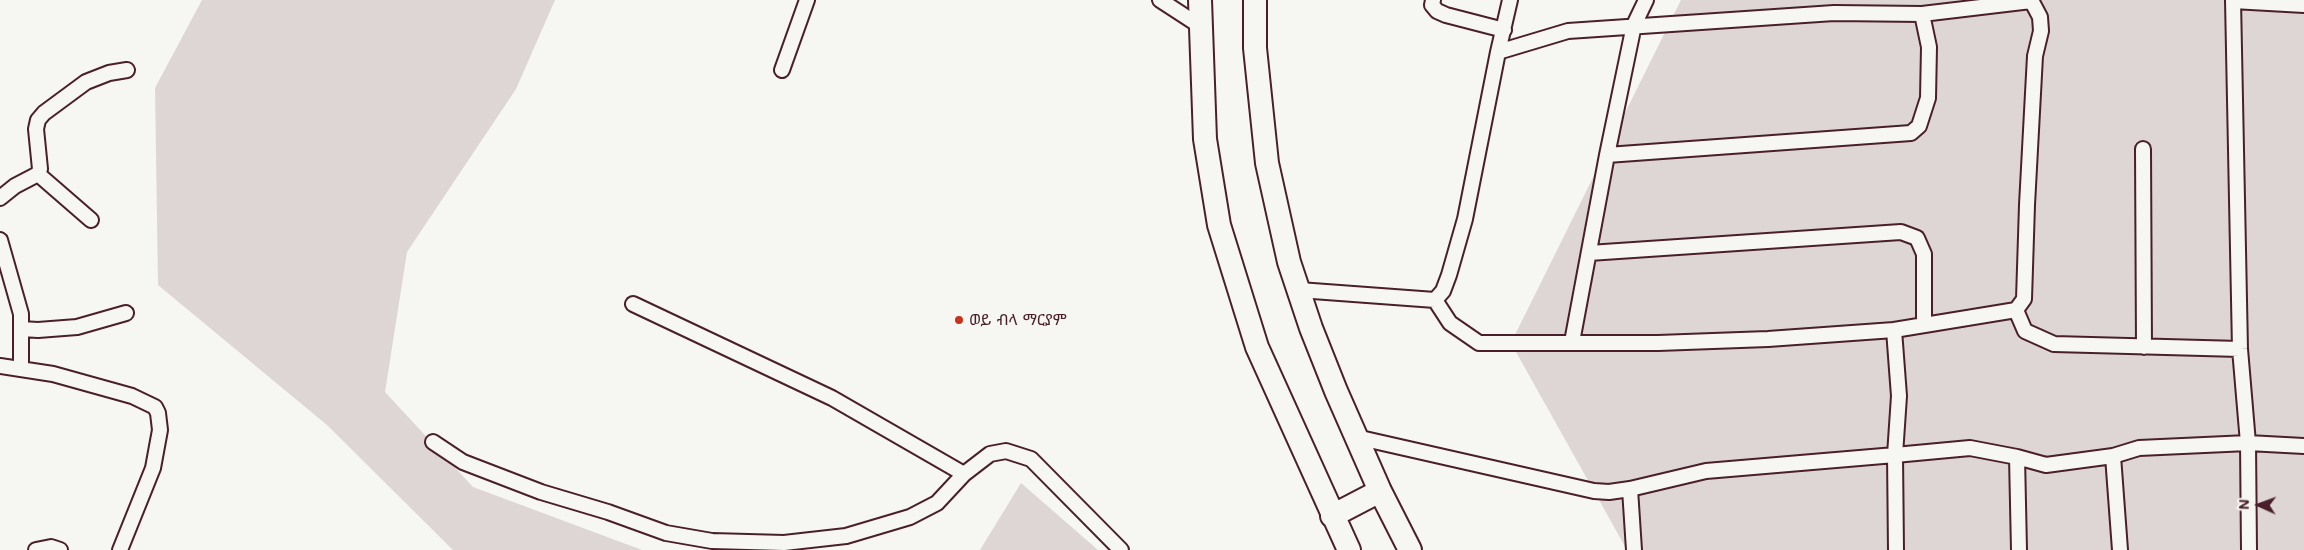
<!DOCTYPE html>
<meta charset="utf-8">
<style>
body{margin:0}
#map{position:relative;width:2304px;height:550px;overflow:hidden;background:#f6f6f2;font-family:Mali,sans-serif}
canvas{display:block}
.north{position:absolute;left:2234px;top:480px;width:50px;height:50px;-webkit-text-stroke:4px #f6f6f2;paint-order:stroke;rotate:272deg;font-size:14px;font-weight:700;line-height:20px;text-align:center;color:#4a1f2b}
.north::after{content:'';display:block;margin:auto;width:18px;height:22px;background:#4a1f2b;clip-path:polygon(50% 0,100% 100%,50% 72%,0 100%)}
</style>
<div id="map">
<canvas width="2304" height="550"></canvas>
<div class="north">N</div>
</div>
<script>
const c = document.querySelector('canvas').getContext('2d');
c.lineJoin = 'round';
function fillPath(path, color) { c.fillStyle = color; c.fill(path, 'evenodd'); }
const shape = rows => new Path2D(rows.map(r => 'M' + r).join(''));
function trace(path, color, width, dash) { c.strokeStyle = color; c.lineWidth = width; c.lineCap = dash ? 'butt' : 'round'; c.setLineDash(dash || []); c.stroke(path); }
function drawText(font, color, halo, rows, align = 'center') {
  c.font = font + ' Mali,"Noto Sans Ethiopic",sans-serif'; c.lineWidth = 5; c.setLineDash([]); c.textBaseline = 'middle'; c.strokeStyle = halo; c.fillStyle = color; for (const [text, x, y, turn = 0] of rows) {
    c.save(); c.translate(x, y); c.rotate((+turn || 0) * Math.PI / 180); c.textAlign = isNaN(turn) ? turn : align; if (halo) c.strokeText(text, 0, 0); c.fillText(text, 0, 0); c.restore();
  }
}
fillPath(shape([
 [202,0,555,0,516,89,407,252,385,392,473,487,642,550,453,550,327,425,158,285,155,88],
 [1681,0,2304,0,2304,550,1627,550,1511,343],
 [1021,483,1098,550,980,550]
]), '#ddd6d5');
const minor = shape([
 [1160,0,1200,26],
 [1433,0,1432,5,1437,11,1446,15,1504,30],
 [2233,0,2240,349,2248,443,2249,550],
 [2233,1,2304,5],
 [1498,52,1568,31,1834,13,1922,14,2031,1],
 [782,70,807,0],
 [2143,149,2144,347],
 [1607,155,1911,133,1919,126,1928,98,1929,47,1922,14],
 [38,174,91,220],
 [0,198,15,186,38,174,40,169,36,129,38,120,44,113,86,82,109,73,127,70],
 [0,240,21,314,21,369],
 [1589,253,1901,232,1917,238,1924,254,1924,325],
 [1299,290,1435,300],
 [1435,300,1450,323,1479,343,1658,343,1768,339,1894,330],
 [1435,300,1443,291,1449,275,1465,219,1498,52,1510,0],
 [633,304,832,398,964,474],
 [2016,310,2025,331,2054,344,2240,349],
 [21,329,38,330,77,327,126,313],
 [1572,342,1607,155,1634,25,1646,0],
 [0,366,53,374,132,396,155,407,158,413,160,430,153,468,120,550],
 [1356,437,1594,491,1609,492,1630,489,1706,471,1895,455,1899,396,1894,330,2016,310,2024,299,2027,205,2035,56,2041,31,2040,17,2031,0],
 [433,442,463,462,541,492,608,512,666,533,712,541,784,543,846,536,910,517,937,503,964,474,990,454,1006,451,1031,459,1121,550],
 [2113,456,2120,550],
 [2017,457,2019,550],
 [1630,489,1634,550],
 [36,550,51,547,60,550],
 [1896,550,1895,455,1970,448,2017,457,2046,465,2113,456,2139,448,2248,443,2304,446]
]);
const primary = shape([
 [1200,0,1205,139,1219,225,1257,347,1349,550],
 [1255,0,1255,48,1267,163,1289,262,1311,328,1336,391,1380,491,1410,550],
 [1332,516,1380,491]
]);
trace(minor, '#4a1f2b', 18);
trace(primary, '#4a1f2b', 26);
trace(minor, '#f6f6f2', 14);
trace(primary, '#f6f6f2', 22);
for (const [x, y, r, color] of [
 [959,320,5,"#c8321e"]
]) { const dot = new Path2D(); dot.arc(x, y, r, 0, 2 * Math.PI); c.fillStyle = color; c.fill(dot); trace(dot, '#f6f6f2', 2); }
drawText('16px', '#4a1f2b', '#f6f6f2', [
 ["ወይ ብላ ማርያም",969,320]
], 'left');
</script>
